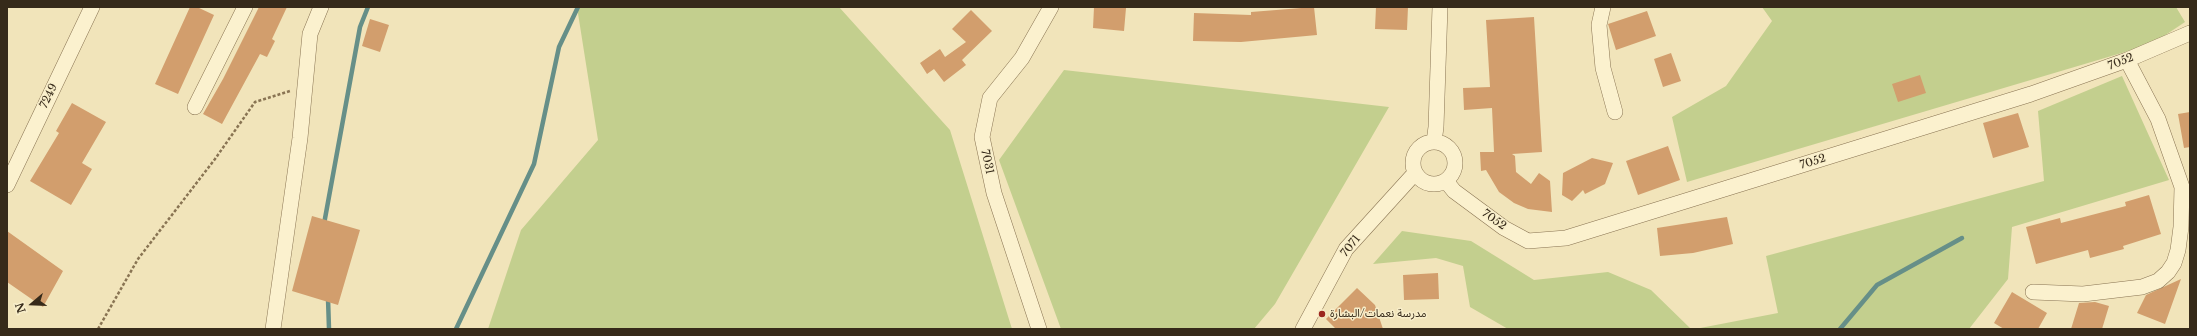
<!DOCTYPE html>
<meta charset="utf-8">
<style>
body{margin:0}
#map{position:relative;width:2197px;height:336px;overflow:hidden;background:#f1e4ba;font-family:"Libre Baskerville",serif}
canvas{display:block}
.frame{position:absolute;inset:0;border:8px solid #362a1a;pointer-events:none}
.north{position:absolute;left:12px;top:284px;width:40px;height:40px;-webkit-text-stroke:3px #f8eeca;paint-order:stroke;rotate:251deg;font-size:11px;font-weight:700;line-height:16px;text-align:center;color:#362a1a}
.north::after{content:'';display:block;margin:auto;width:14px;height:18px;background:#362a1a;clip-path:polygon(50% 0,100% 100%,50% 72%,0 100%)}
</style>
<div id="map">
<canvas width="2197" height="336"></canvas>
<div class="frame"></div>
<div class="north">N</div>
</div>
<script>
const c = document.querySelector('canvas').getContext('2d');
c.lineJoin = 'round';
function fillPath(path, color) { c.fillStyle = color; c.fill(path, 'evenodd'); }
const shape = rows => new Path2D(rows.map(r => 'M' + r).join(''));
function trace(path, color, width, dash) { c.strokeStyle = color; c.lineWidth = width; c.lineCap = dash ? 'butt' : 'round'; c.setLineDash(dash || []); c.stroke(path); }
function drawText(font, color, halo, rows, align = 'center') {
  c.font = font + ' "Libre Baskerville","Noto Sans Arabic",serif'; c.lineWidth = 3; c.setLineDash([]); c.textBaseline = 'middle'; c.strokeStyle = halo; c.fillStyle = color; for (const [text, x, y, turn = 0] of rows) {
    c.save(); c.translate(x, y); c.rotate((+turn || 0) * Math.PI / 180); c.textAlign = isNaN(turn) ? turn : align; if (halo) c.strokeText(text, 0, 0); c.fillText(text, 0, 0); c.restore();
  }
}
fillPath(shape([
 [577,7,839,7,950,130,1012,329,488,329,521,230,598,140],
 [1762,7,2176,7,2185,22,2152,44,1687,182,1672,117,1726,86,1772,21],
 [1064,70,1389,107,1275,304,1254,329,1061,329,999,160],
 [2122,76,2169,180,2012,227,2008,279,1969,329,1695,329,1778,313,1766,256,2044,181,2038,111],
 [1402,231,1471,241,1534,280,1608,272,1651,290,1691,329,1508,329,1470,307,1463,266,1436,258,1373,264]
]), '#c3cf8e');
trace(shape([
 [324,224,360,27,368,7],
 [328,298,329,329],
 [456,329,534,164,559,47,578,7],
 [1840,329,1877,285,1962,238]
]), '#668f88', 4.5);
fillPath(shape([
 [190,7,197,7,214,15,178,94,155,84],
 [259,7,287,7,272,39,275,41,267,57,260,54,222,124,203,114,223,79],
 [1094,7,1126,8,1124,31,1093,28],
 [1314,7,1317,35,1241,42,1193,41,1194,13,1251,15,1251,12],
 [1376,7,1408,7,1407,30,1375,29],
 [971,10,992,31,962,60,966,65,944,82,934,69,927,74,920,63,940,49,945,57,966,42,952,29],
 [1647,11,1656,36,1616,50,1608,24],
 [1534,17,1542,152,1512,154,1515,156,1516,172,1531,184,1539,173,1550,181,1552,212,1528,209,1514,203,1499,192,1486,170,1481,171,1480,152,1494,152,1492,108,1464,110,1463,88,1490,87,1486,20],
 [370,19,389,25,380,52,362,46],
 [1671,53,1681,81,1663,87,1654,59],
 [1920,75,1926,93,1898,102,1892,84],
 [72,103,106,122,82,163,92,169,71,205,30,181,59,133,56,131],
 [2190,112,2190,147,2184,148,2178,114],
 [2018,113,2029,147,1993,158,1983,123],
 [1668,146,1680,180,1638,195,1626,161],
 [1592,158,1613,163,1605,184,1585,194,1583,190,1572,201,1562,195,1563,173],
 [2149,195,2161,234,2123,246,2124,249,2090,258,2088,250,2036,264,2026,227,2060,218,2061,223,2126,206,2125,202],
 [312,216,360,230,338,305,292,291],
 [1727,217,1733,244,1693,253,1660,256,1657,228],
 [7,231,63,271,43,307,7,282],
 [1438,273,1439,299,1404,300,1403,275],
 [2181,279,2165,324,2137,313,2146,295],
 [1357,288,1375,305,1383,329,1336,329,1326,319],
 [2012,292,2047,313,2038,329,2004,329,1994,323],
 [2095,302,2109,306,2102,329,2071,329,2079,303]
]), '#d29e6d');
const minor = shape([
 [1603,7,1599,25,1603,68,1615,112],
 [195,107,245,7],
 [1434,142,1436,127,1440,7],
 '1413 163a21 21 0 1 1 42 0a21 21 0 1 1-42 0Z',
 [1446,181,1454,191,1504,228,1528,241,1566,238,2031,94,2127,60,2190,33],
 [7,185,92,7],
 [2033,292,2083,294,2142,287,2158,281,2168,272,2174,263,2178,250,2181,227,2182,187,2158,119,2127,60],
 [273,329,300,138,310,34,321,7],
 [1039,329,994,193,982,137,990,98,1022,58,1051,7],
 [1303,329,1346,249,1415,173]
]);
trace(minor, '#897453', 16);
trace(shape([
 [98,329,138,259,215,159,255,102,290,91]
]), '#897453', 2.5, [3, 2]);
trace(minor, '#fbf1ce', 15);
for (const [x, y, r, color] of [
 [1322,314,4,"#9c271f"]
]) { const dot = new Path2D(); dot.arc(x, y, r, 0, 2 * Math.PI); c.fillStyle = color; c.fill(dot); trace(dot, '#f8eeca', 1.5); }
drawText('11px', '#362a1a', '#f8eeca', [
 ["7052",2121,62,-21],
 ["7249",49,96,-64],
 ["7031",987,162,78],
 ["7052",1813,162,-17],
 ["7052",1494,220,35],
 ["7071",1351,246,-52]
]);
drawText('11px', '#362a1a', '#f8eeca', [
 ["مدرسة نعمات/البشارة",1330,314]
], 'left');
</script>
